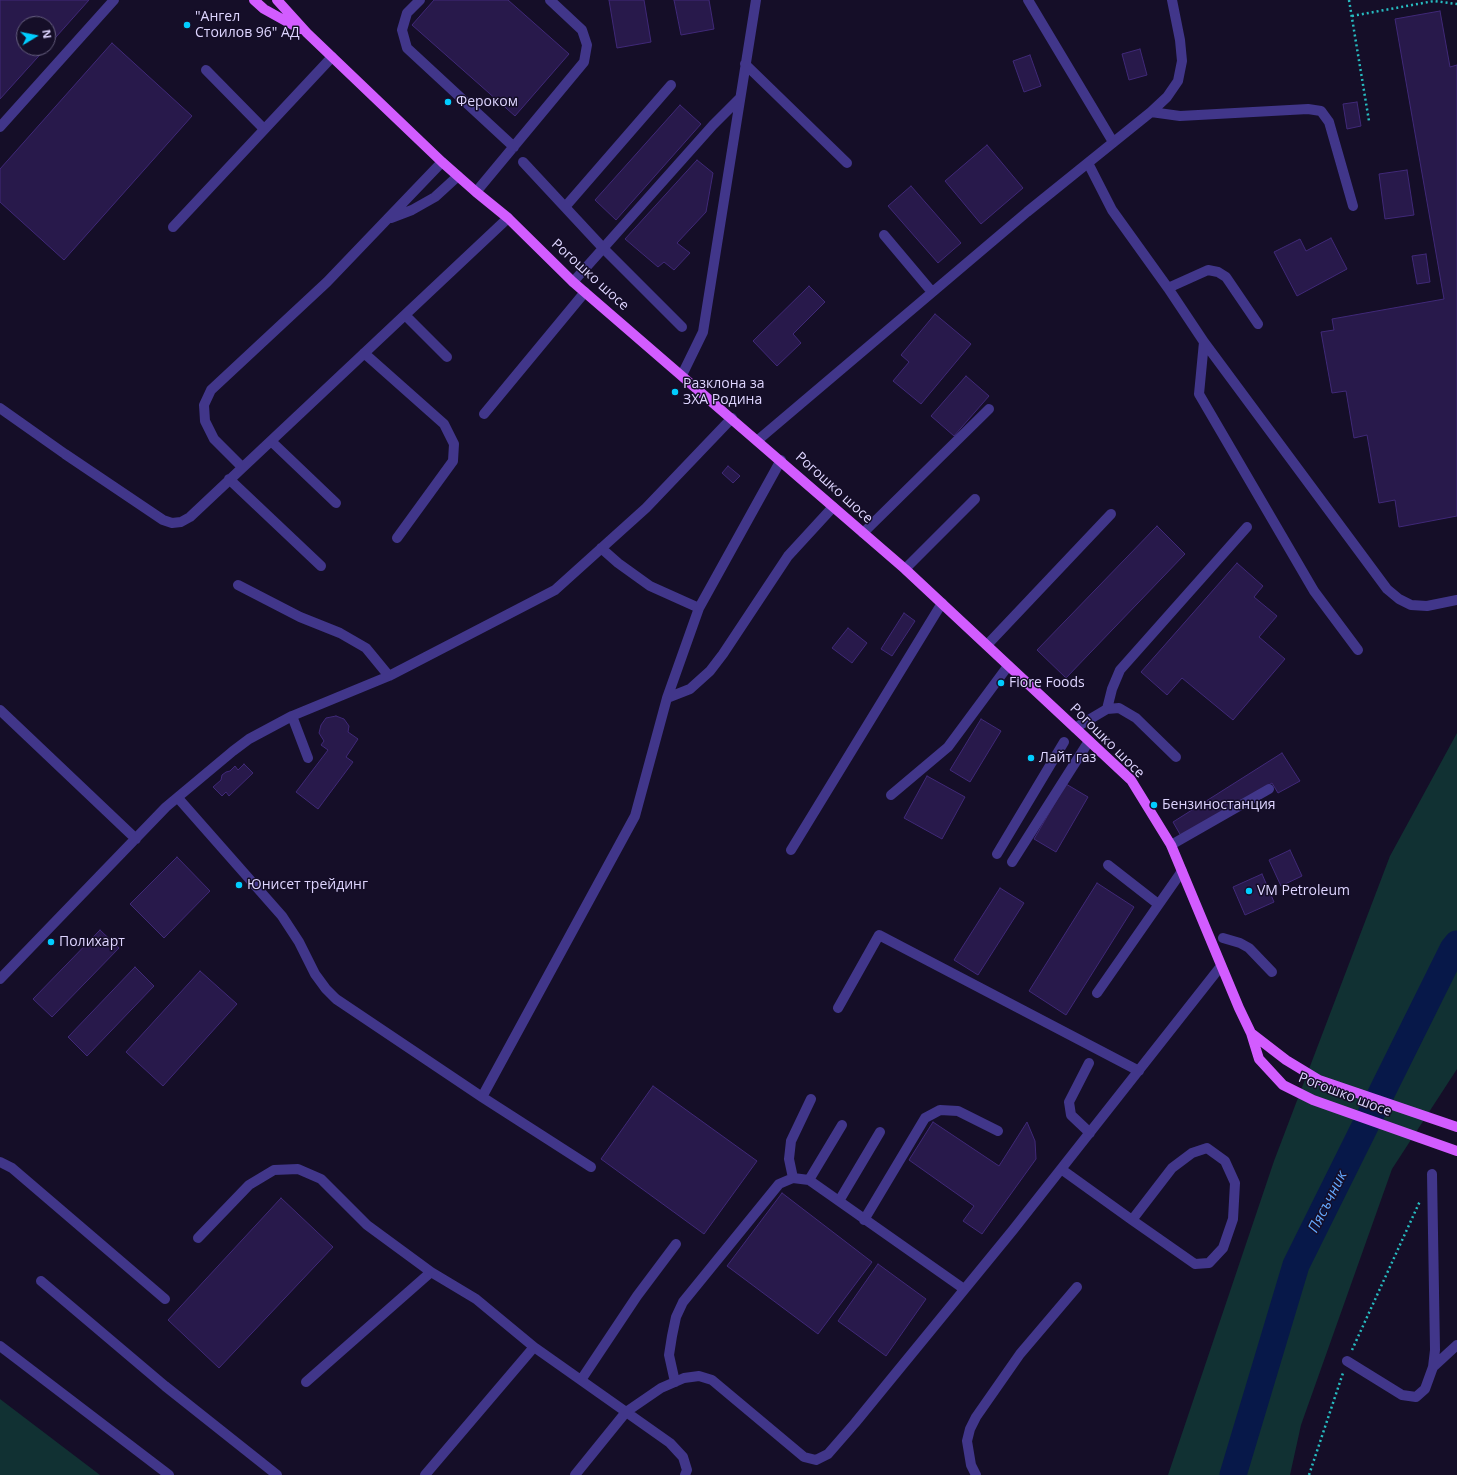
<!DOCTYPE html>
<meta charset="utf-8">
<style>
body{margin:0}
#map{position:relative;width:1457px;height:1475px;overflow:hidden;background:#150e28;font-family:"Open Sans",sans-serif}
canvas{display:block}
.north{position:absolute;left:16px;top:16px;width:40px;height:40px;box-sizing:border-box;background:#150e28;border:1px solid #655e7e;border-radius:50%;rotate:80deg;font-size:11px;font-weight:700;line-height:16px;text-align:center;color:#ded5ff}
.north::after{content:'';display:block;margin:auto;width:14px;height:18px;background:#01cdff;clip-path:polygon(50% 0,100% 100%,50% 72%,0 100%)}
</style>
<div id="map">
<canvas width="1457" height="1475"></canvas>
<div class="north">N</div>
</div>
<script>
const c = document.querySelector('canvas').getContext('2d');
c.lineJoin = 'round';
function fillPath(path, color) { c.fillStyle = color; c.fill(path, 'evenodd'); }
const shape = rows => new Path2D(rows.map(r => 'M' + r).join(''));
function trace(path, color, width, dash) { c.strokeStyle = color; c.lineWidth = width; c.lineCap = dash ? 'butt' : 'round'; c.setLineDash(dash || []); c.stroke(path); }
function drawText(font, color, halo, rows, align = 'center') {
  c.font = font + ' "Open Sans",sans-serif'; c.lineWidth = 3; c.setLineDash([]); c.textBaseline = 'middle'; c.strokeStyle = halo; c.fillStyle = color; for (const [text, x, y, turn = 0] of rows) {
    c.save(); c.translate(x, y); c.rotate((+turn || 0) * Math.PI / 180); c.textAlign = isNaN(turn) ? turn : align; if (halo) c.strokeText(text, 0, 0); c.fillText(text, 0, 0); c.restore();
  }
}
fillPath(shape([
 [1457,733,1457,1069,1392,1169,1301,1425,1290,1475,1168,1475,1274,1161,1390,856],
 [0,1399,100,1475,0,1475]
]), '#113133');
trace(shape([
 [1233,1475,1296,1265,1453,949,1457,944]
]), '#071849', 27);
const building = shape([
 [0,0,89,0,48,46,48,24,24,24,24,48,46,48,0,99,0,0],
 [434,0,508,0,569,54,515,116,412,25,434,0],
 [609,0,644,0,651,42,617,48,609,0],
 [674,0,709,0,714,29,681,35,674,0],
 [1440,11,1450,67,1457,65,1457,516,1399,527,1395,500,1379,503,1367,435,1354,438,1346,391,1332,393,1321,332,1334,330,1332,319,1444,299,1395,19,1440,11],
 [112,43,192,116,64,260,0,202,0,169,112,43],
 [1140,49,1147,75,1129,80,1122,54,1140,49],
 [1030,55,1041,86,1024,92,1013,61,1030,55],
 [1357,102,1361,126,1347,129,1343,104,1357,102],
 [680,105,701,124,616,220,595,200,680,105],
 [987,145,1023,188,981,224,945,181,987,145],
 [697,160,713,173,706,212,677,243,690,253,674,270,664,262,658,267,625,239,697,160],
 [1407,170,1414,215,1385,219,1379,174,1407,170],
 [911,186,961,243,938,263,888,206,911,186],
 [1331,238,1347,269,1297,296,1274,252,1300,239,1306,251,1331,238],
 [1426,254,1430,282,1417,284,1412,256,1426,254],
 [809,286,825,302,793,334,801,343,777,366,753,341,809,286],
 [935,314,971,344,921,404,893,381,909,362,901,355,935,314],
 [966,376,989,396,954,436,931,416,966,376],
 [728,466,740,476,733,483,722,473,728,466],
 [1157,526,1185,554,1066,678,1037,650,1157,526],
 [1237,563,1263,586,1254,597,1277,616,1259,637,1285,659,1233,720,1182,678,1167,695,1141,672,1237,563],
 [904,613,915,621,892,656,881,649,904,613],
 [848,628,867,643,852,663,832,648,848,628],
 [336,716,344,719,349,726,348,732,358,739,346,757,353,762,318,809,296,792,328,750,321,745,324,741,319,733,321,725,326,718,336,716],
 [981,719,1001,731,970,782,950,770,981,719],
 [1282,753,1300,781,1278,793,1272,783,1181,836,1173,822,1282,753],
 [244,764,253,773,229,796,226,792,222,796,213,787,221,780,222,775,226,772,230,771,235,766,238,770,244,764],
 [927,776,965,797,942,839,904,818,927,776],
 [1066,784,1088,797,1056,852,1034,839,1066,784],
 [1290,850,1302,876,1281,886,1269,860,1290,850],
 [177,857,210,891,164,938,130,904,177,857],
 [1262,874,1274,902,1245,915,1233,887,1262,874],
 [1097,883,1134,907,1066,1015,1029,991,1097,883],
 [1000,888,1024,903,978,975,954,960,1000,888],
 [100,930,119,948,52,1017,33,999,100,930],
 [135,967,154,986,87,1056,68,1037,135,967],
 [200,971,237,1004,163,1086,126,1052,200,971],
 [653,1086,757,1161,704,1234,601,1159,653,1086],
 [933,1122,999,1166,1027,1122,1035,1141,1036,1159,982,1234,963,1221,974,1206,909,1160,933,1122],
 [782,1193,872,1262,818,1334,727,1266,782,1193],
 [281,1198,333,1247,219,1368,168,1320,281,1198],
 [878,1264,926,1299,886,1356,838,1321,878,1264]
]);
fillPath(building, '#28194b');
trace(building, '#402978', 1);
trace(shape([
 [1349,0,1369,121],
 [1352,16,1434,1,1457,4],
 [1352,1350,1420,1201],
 [1309,1475,1343,1373]
]), '#27bcc1', 2.5, [2, 3]);
trace(shape([
 [420,0,407,13,402,30,407,48,514,147],
 [1028,0,1113,142],
 [745,64,847,163],
 [206,70,264,129],
 [1151,112,1180,116,1308,109,1321,111,1329,122,1353,206],
 [0,127,114,0],
 [523,162,603,248,682,327],
 [1088,163,1112,210,1168,288,1204,342,1387,589,1399,599,1411,605,1427,606,1457,600],
 [476,192,584,62,587,45,582,30,550,0],
 [565,207,671,85],
 [391,218,412,210,435,197,458,176],
 [173,227,332,57],
 [884,235,932,292],
 [573,282,713,125,740,98],
 [1168,288,1208,270,1218,272,1226,277,1258,324],
 [405,315,447,357],
 [1204,342,1199,394,1314,591,1358,650],
 [364,353,444,424,454,444,453,461,397,538],
 [682,375,703,332,756,0],
 [0,408,65,454,163,520,172,523,181,522,190,517,508,218],
 [484,414,585,292],
 [758,440,1027,212,1151,112,1167,97,1178,81,1182,61,1180,40,1172,0],
 [271,441,336,503],
 [242,467,214,439,205,421,204,405,211,390,327,282,442,162],
 [229,479,321,566],
 [863,533,989,409],
 [601,548,618,563,650,586,699,608],
 [905,569,975,499],
 [238,585,300,617,340,633,366,648,389,676],
 [987,645,1111,514],
 [667,698,690,689,710,671,723,654,788,556,833,507],
 [1107,709,1112,689,1120,670,1247,527],
 [0,710,136,839],
 [292,716,308,758],
 [1075,728,1107,709,1119,708,1136,718,1176,757],
 [891,795,948,747,1008,666],
 [178,798,282,916,299,942,315,974,326,989,336,999,482,1097,591,1167],
 [1171,845,1269,789],
 [791,850,942,603],
 [997,854,1064,742],
 [1012,862,1089,741],
 [1108,865,1158,904],
 [1223,938,1240,943,1249,948,1272,972],
 [0,979,166,807,233,751,249,739,292,716,389,676,555,590,646,508,732,418],
 [1097,993,1182,871],
 [838,1008,879,935,1139,1071],
 [1089,1063,1069,1102,1071,1115,1090,1133],
 [482,1097,635,816,667,698,699,608,781,460],
 [0,1162,12,1168,165,1299],
 [1061,1169,1132,1220,1195,1264,1209,1263,1223,1248,1233,1219,1235,1183,1225,1161,1207,1148,1192,1153,1172,1168,1132,1220],
 [793,1178,789,1159,791,1141,811,1099],
 [809,1180,842,1125],
 [839,1201,880,1132],
 [864,1220,925,1118,940,1110,958,1111,998,1131],
 [198,1238,249,1185,274,1170,298,1169,321,1179,367,1225,431,1272,476,1299,534,1347,670,1443,683,1457,687,1470,685,1475],
 [41,1281,165,1386,277,1475],
 [0,1346,169,1475],
 [1347,1361,1402,1395,1416,1397,1425,1389,1433,1367,1435,1350,1432,1174],
 [1433,1367,1457,1345],
 [581,1380,637,1296,676,1244],
 [306,1382,431,1272],
 [675,1382,669,1355,672,1336,676,1317,683,1302,779,1184,793,1178,809,1180,964,1289],
 [425,1475,534,1347],
 [575,1475,626,1412,661,1388,684,1378,699,1376,712,1380,804,1457,816,1460,828,1454,855,1423,1013,1230,1221,966],
 [976,1475,971,1465,967,1441,970,1429,976,1417,1020,1354,1077,1287]
]), '#41368a', 10);
trace(shape([
 [254,0,264,9,300,29],
 [277,0,307,33,442,162,476,192,508,218,573,282,905,569,1131,780,1171,845,1239,1008,1251,1033,1259,1059,1283,1085,1313,1100,1457,1151],
 [1251,1033,1286,1060,1319,1080,1457,1127]
]), '#d25cff', 10);
for (const [x, y, r, color] of [
 [187,25,4,"#01cdff"],
 [448,102,4,"#01cdff"],
 [675,392,4,"#01cdff"],
 [1001,683,4,"#01cdff"],
 [1031,758,4,"#01cdff"],
 [1154,805,4,"#01cdff"],
 [239,885,4,"#01cdff"],
 [1249,891,4,"#01cdff"],
 [51,942,4,"#01cdff"]
]) { const dot = new Path2D(); dot.arc(x, y, r, 0, 2 * Math.PI); c.fillStyle = color; c.fill(dot); trace(dot, '#150e28', 1.5); }
drawText('14px', '#ded5ff', '#150e28', [
 ["\"Ангел",195,17],
 ["Стоилов 96\" АД",195,33],
 ["Фероком",456,102],
 ["Разклона за",683,384],
 ["ЗХА Родина",683,400],
 ["Fiore Foods",1009,683],
 ["Лайт газ",1039,758],
 ["Бензиностанция",1162,805],
 ["Юнисет трейдинг",247,885],
 ["VM Petroleum",1257,891],
 ["Полихарт",59,942]
], 'left');
drawText('14px', '#ded5ff', '#150e28', [
 ["Рогошко шосе",590,275,42],
 ["Рогошко шосе",834,488,42],
 ["Рогошко шосе",1107,741,45],
 ["Рогошко шосе",1345,1095,21]
]);
drawText('italic 15px', '#63a8ff', '#150e28', [
 ["Пясъчник",1328,1202,-63]
]);
</script>
